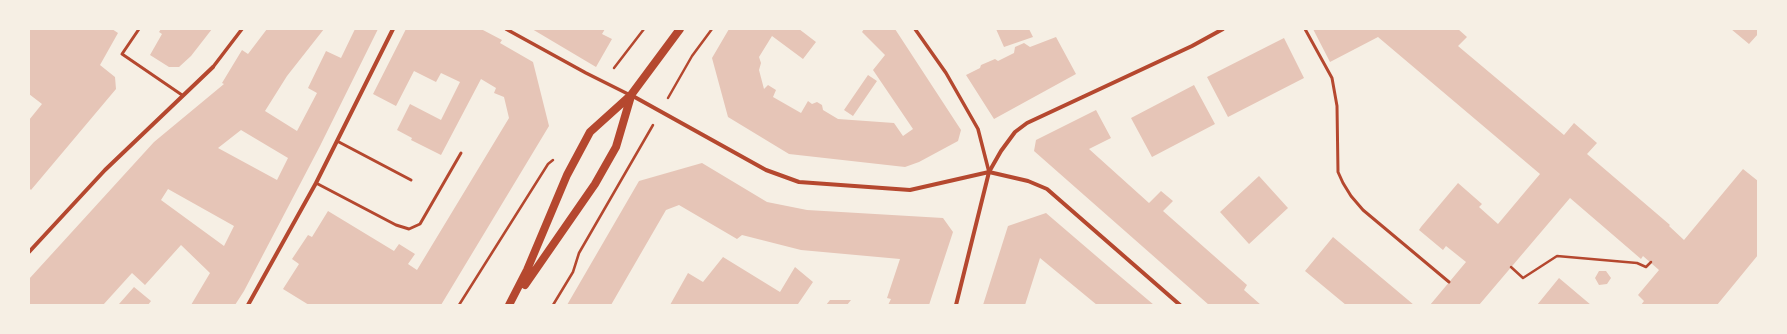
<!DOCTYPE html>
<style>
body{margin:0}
#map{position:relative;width:1787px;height:334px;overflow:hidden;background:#f6efe4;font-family:"Exo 2",sans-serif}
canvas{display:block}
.frame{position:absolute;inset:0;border:30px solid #f6efe4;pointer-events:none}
</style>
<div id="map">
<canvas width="1787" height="334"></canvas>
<div class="frame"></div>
</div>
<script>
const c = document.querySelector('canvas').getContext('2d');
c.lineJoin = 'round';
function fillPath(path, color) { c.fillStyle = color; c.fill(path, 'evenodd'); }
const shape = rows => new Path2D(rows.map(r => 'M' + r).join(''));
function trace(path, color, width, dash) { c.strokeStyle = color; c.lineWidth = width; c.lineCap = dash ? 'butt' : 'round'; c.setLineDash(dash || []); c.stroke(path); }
fillPath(shape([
 [29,29,112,29,118,33,100,65,115,77,116,89,31,190,29,188,29,120,42,104,29,94],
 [161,29,212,29,191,56,179,67,169,67,150,55,162,34,159,32],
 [267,29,324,29,287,76,265,111,297,131,317,93,308,88,326,51,341,58,355,29,378,29,320,146,244,291,235,305,191,305,210,273,181,245,145,285,132,273,103,305,29,305,29,279,154,142,224,84,222,83,242,50,248,54],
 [241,130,288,158,277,180,218,148],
 [168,189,234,226,224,246,161,200],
 [406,29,481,29,502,40,500,43,533,62,549,126,441,305,309,305,283,289,299,264,292,259,308,235,312,237,328,211,394,251,399,244,415,254,408,264,417,270,509,118,504,97,494,93,496,88,481,79,441,155,411,140,412,138,397,130,410,104,441,120,460,82,441,73,436,82,414,71,396,106,373,94],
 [532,29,605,29,602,34,612,39,596,67],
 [729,29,799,29,816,42,803,59,772,36,759,57,761,63,759,70,764,89,768,85,776,90,773,97,801,113,808,101,812,104,817,102,822,105,823,110,838,119,894,123,903,136,913,129,873,70,885,55,862,32,864,29,895,29,961,130,958,141,919,162,905,167,789,154,728,117,712,58],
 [996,29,1029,29,1033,37,1004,47],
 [1313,29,1458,29,1467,37,1458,46,1564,135,1574,123,1597,143,1587,154,1670,225,1669,226,1684,240,1743,169,1758,181,1758,255,1717,305,1641,305,1644,301,1638,295,1659,270,1643,256,1641,259,1570,198,1479,305,1430,305,1466,262,1446,246,1443,250,1419,230,1421,227,1458,183,1482,204,1479,207,1498,224,1540,174,1378,37,1330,62],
 [1731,29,1758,29,1758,34,1749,44],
 [1056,37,1076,74,994,119,966,75,980,68,981,65,995,59,998,61,1014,53,1015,47,1024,43,1030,47],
 [1284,38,1304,78,1228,117,1207,77],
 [868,75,877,81,853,116,844,110],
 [1194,85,1215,124,1152,157,1131,118],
 [1096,110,1111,138,1089,149,1149,203,1161,191,1173,201,1163,211,1247,285,1244,290,1261,305,1209,305,1034,151,1036,140],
 [702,163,767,202,807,210,943,218,953,232,929,305,888,305,891,299,887,298,900,259,801,250,742,235,737,239,679,205,666,210,611,305,567,305,639,181],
 [1259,176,1288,208,1249,244,1220,212],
 [1046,213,1109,267,1154,305,1097,305,1040,258,1025,305,983,305,1008,226],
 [1333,237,1414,305,1346,305,1305,271],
 [723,257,780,292,795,267,813,282,798,304,800,305,670,305,688,273,703,282],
 [1599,271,1606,271,1611,278,1607,284,1599,285,1595,278],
 [1559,278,1591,305,1537,305],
 [134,287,151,301,148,305,119,304],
 [830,300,851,300,847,305,826,305]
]), '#e6c5b7');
trace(shape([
 [614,68,644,29],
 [668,98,692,56,712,29],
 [1511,267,1523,278,1557,256,1637,263,1646,267,1651,262],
 [459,305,548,164,553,160],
 [553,305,573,272,579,253,653,125]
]), '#b5482f', 2.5);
trace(shape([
 [139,29,122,54,182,95],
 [1305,29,1332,78,1337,106,1338,172,1343,183,1351,196,1363,210,1449,282],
 [337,141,411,180],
 [316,183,396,225,409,229,420,224,461,153]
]), '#b5482f', 3);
trace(shape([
 [506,29,586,73,630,95],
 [915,29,946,73,978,129,989,172],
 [213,67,242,29]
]), '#b5482f', 3.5);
trace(shape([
 [631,95,766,170,799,182,910,190,989,172,1001,151,1015,132,1027,123,1192,46,1223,29],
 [29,252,105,170,213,67],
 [248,305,316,183,393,29],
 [956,305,989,172,1028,181,1047,189,1180,305]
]), '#b5482f', 4);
trace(shape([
 [525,285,595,184,616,147,631,96],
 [509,305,527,270,567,175,590,132,631,95,680,29]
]), '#b5482f', 8);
</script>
